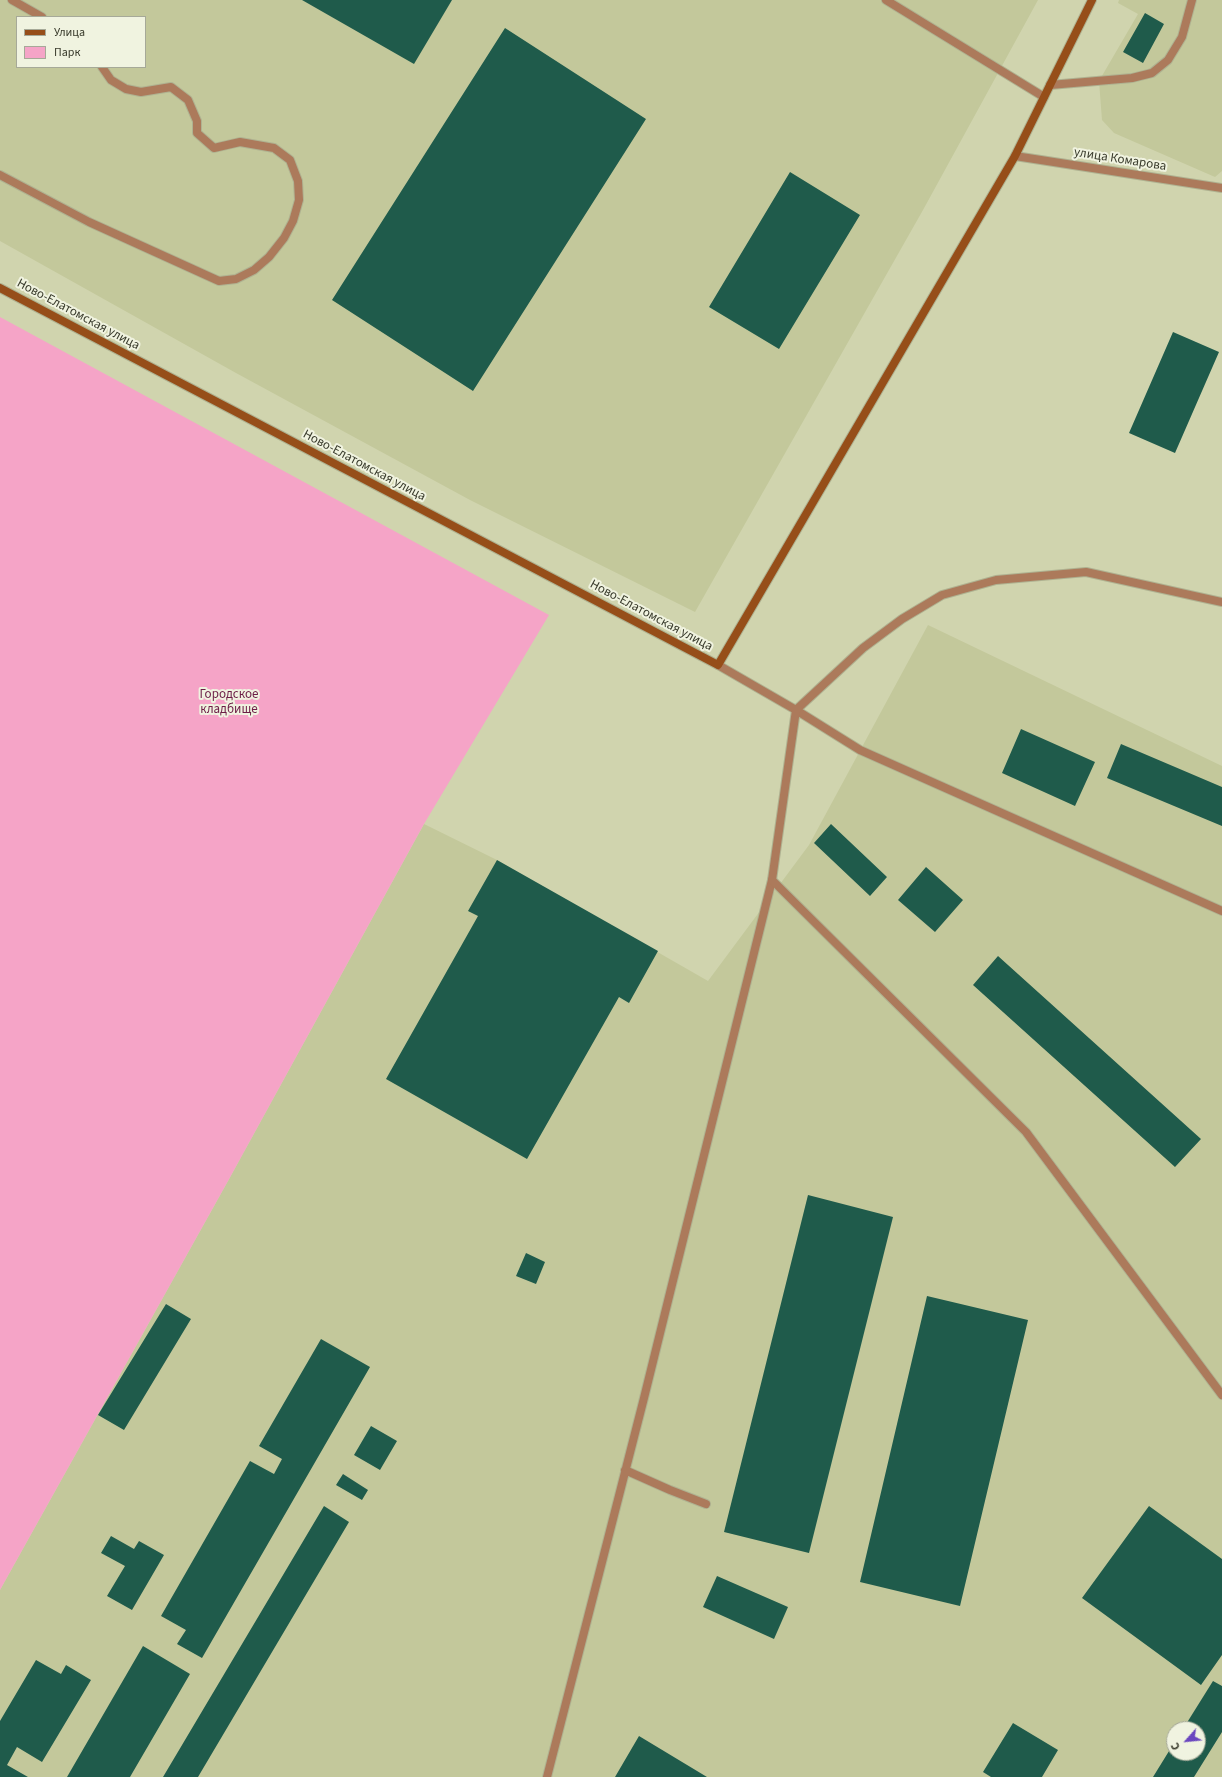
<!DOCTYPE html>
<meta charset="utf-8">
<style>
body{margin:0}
#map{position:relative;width:1222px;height:1777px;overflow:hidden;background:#d0d4ae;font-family:"Source Sans 3",sans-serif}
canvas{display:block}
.legend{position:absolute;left:16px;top:16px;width:130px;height:52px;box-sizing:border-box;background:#f0f3e0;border:1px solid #a6a998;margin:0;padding:5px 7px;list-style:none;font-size:12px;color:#383a2b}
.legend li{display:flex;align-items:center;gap:8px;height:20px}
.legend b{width:20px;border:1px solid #a6a998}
.north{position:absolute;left:1166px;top:1721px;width:40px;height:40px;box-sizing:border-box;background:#f0f3e0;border:1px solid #a6a998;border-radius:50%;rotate:243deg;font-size:11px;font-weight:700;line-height:16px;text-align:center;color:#383a2b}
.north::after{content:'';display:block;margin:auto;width:14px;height:18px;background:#6a46bf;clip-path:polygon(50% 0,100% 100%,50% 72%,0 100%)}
</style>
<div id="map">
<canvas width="1222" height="1777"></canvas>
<ul class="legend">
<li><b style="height:5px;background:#964e19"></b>Улица</li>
<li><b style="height:11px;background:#f5a4c7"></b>Парк</li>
</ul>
<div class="north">С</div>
</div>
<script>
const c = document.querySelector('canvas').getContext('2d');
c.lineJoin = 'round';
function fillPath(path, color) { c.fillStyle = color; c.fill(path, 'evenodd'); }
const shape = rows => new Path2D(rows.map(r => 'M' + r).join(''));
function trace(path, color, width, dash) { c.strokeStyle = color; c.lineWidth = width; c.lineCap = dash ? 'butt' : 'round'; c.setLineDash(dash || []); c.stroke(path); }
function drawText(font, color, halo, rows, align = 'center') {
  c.font = font + ' "Source Sans 3",sans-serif'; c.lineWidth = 4; c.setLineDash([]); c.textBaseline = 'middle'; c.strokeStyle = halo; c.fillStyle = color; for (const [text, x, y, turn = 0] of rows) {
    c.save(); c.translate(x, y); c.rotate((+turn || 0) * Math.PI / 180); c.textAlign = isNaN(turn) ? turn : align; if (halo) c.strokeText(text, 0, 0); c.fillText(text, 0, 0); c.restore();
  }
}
fillPath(shape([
 [0,0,1038,0,923,210,695,612,470,500,236,373,0,241],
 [17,17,145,17,145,67,17,67],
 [1119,0,1222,0,1222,171,1215,177,1114,133,1102,120,1099,81,1138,14,1118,3],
 [928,625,1222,766,1222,1777,0,1777,0,1590,228,1181,424,824,497,860,708,981,809,845],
 [1174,1729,1198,1729,1198,1753,1174,1753]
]), '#c3c89b');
fillPath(shape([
 [0,317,549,615,424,824,228,1181,0,1590]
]), '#f5a4c7');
fillPath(shape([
 [302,0,452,0,414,64],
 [1145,13,1164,24,1143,63,1123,52],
 [505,28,646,119,473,391,332,300],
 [790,172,860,215,779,349,709,307],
 [1173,332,1219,352,1175,453,1129,433],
 [1021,729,1095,762,1075,806,1002,773],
 [1121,744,1222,787,1222,826,1107,778],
 [831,824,887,877,870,896,814,843],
 [497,860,658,951,629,1003,619,997,527,1159,386,1079,478,916,468,911],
 [926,867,963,900,935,932,898,900],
 [998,956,1201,1139,1175,1167,973,985],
 [808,1195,893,1217,809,1553,724,1532],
 [526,1253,545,1262,536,1284,516,1276],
 [927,1296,1028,1320,960,1606,860,1582],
 [166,1304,191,1319,124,1430,98,1415],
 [321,1339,370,1367,202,1658,177,1644,186,1630,161,1616,250,1461,274,1474,282,1459,259,1446],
 [371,1426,397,1441,380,1470,354,1455],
 [343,1474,368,1490,362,1500,336,1485],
 [324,1506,349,1522,198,1777,163,1777],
 [1149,1506,1222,1559,1222,1655,1201,1685,1082,1598],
 [111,1536,134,1549,139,1541,164,1555,132,1610,107,1596,125,1566,101,1553],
 [717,1576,788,1607,774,1639,703,1607],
 [143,1646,190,1674,130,1777,67,1777],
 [36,1660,61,1674,66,1665,91,1680,42,1762,17,1747,7,1765,28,1777,0,1777,0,1721],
 [1213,1681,1222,1686,1222,1732,1194,1777,1153,1777,1174,1743,1174,1753,1198,1753,1198,1729,1183,1729],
 [1013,1723,1058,1750,1042,1777,991,1777,983,1772],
 [639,1736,707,1777,615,1777]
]), '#1f5b4b');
const lane = shape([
 [12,0,42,17],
 [886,0,1044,97],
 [1050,85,1132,78,1152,73,1168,60,1182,37,1192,0],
 [0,175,89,222,219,281,236,279,254,270,269,257,284,238,293,221,299,200,298,181,290,160,274,148,240,142,214,148,197,133,197,121,188,100,171,87,141,92,126,89,111,80,102,67],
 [796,710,860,750,1222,911],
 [625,1470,670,1490,706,1504],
 [547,1777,644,1398,772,880]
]);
const street = shape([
 [1015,156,1222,188],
 [718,665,796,710,772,880,1026,1132,1222,1395],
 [796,710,863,648,902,619,942,595,996,580,1086,572,1222,602]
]);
const secondary = shape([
 [0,288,718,665,1015,156,1092,0]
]);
trace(lane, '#afb291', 10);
trace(street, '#afb291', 10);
trace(secondary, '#afb291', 10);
trace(lane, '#ac7a5b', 8);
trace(street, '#ac7a5b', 8);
trace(secondary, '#964e19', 8);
drawText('13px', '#383a2b', '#f0f3e0', [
 ["улица Комарова",1120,160,9],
 ["Ново-Елатомская улица",78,315,28],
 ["Ново-Елатомская улица",364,466,28],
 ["Ново-Елатомская улица",651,616,28]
]);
drawText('13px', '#6c1d46', '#f0f3e0', [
 ["Городское",229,695],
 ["кладбище",229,710]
]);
</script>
